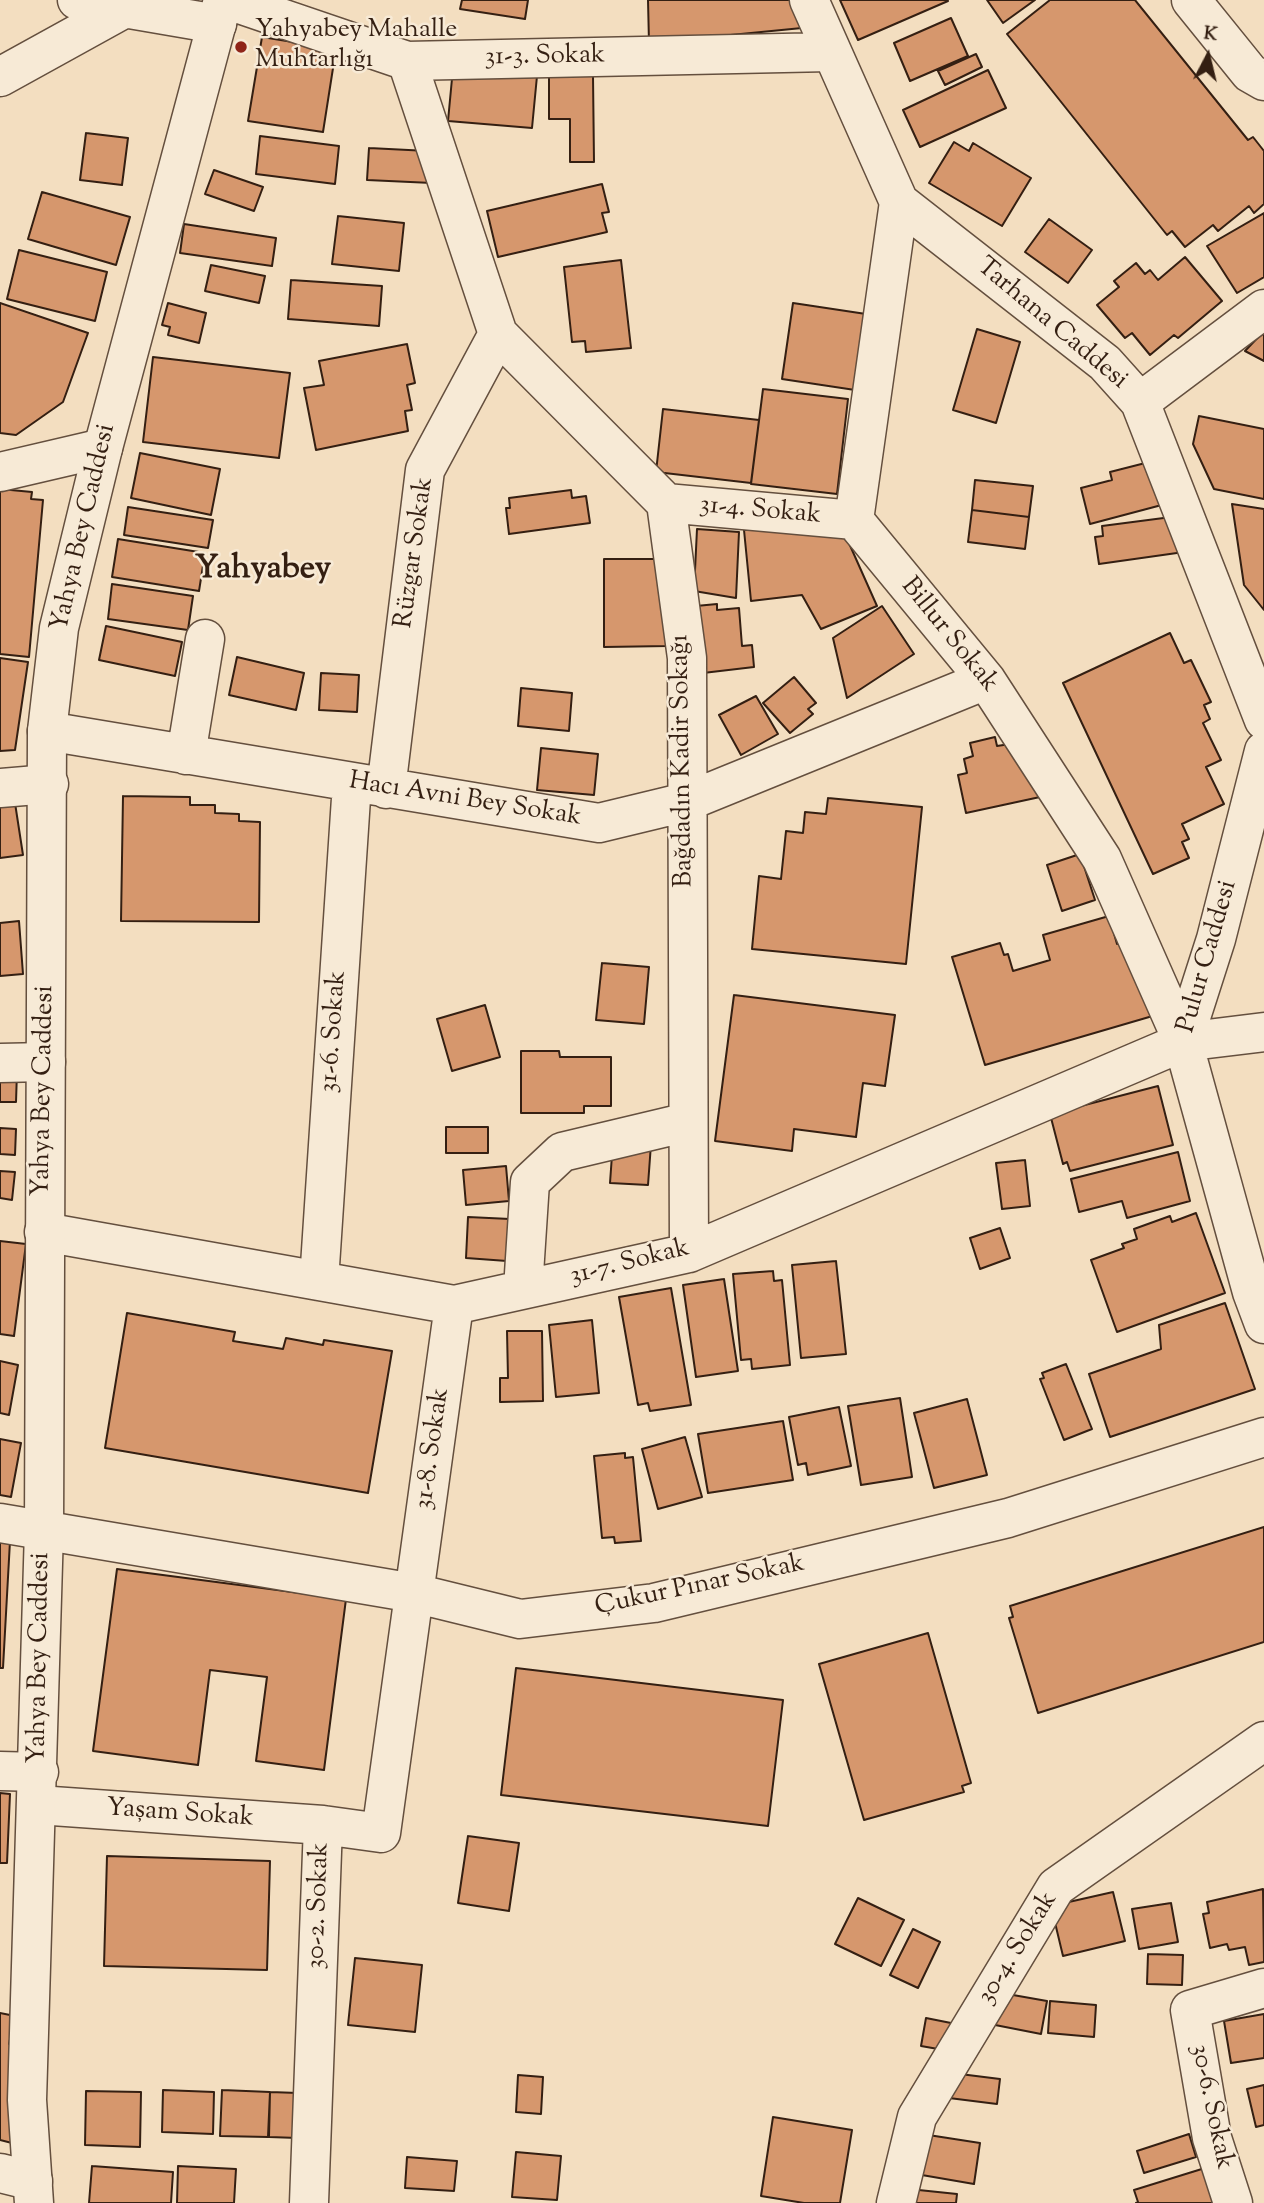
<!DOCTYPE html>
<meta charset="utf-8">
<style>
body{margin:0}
#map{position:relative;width:1264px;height:2203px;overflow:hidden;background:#f3dec0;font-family:"Sorts Mill Goudy",serif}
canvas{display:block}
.north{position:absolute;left:1173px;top:21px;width:70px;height:70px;-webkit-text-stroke:5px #f7ead6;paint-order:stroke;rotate:7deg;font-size:19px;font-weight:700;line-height:28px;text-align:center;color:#341f12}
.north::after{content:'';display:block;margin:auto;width:24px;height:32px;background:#341f12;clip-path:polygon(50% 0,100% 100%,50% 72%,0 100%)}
</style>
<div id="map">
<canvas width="1264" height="2203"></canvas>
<div class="north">K</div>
</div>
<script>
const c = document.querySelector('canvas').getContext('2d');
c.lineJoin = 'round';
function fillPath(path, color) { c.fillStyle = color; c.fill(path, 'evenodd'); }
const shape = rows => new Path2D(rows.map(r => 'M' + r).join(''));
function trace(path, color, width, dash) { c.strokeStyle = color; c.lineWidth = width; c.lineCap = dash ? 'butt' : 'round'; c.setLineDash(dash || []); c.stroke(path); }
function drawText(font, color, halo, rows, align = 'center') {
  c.font = font + ' "Sorts Mill Goudy",serif'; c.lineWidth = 5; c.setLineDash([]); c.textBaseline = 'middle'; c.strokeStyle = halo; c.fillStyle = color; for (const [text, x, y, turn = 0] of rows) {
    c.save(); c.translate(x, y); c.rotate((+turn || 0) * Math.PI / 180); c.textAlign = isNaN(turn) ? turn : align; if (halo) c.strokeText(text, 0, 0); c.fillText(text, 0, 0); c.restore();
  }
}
const building = shape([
 [462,0,528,0,525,19,460,9,462,0],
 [648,0,799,0,802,28,649,43,648,0],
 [840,0,947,0,948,1,858,40,840,0],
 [987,0,1035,0,1003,23,987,0],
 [1050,0,1135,0,1248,140,1253,137,1264,151,1264,204,1254,213,1249,206,1218,231,1213,225,1185,247,1172,231,1167,235,1007,34,1050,0],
 [951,18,968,56,910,81,894,43,951,18],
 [262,37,336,49,323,132,248,121,262,37],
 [976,54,982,67,945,85,938,71,976,54],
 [453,68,537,76,532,128,448,121,453,68],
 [988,70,1006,108,920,147,903,110,988,70],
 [549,76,593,76,594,162,570,162,570,119,549,119,549,76],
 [86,133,128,138,122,185,80,180,86,133],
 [260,136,339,146,335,184,256,174,260,136],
 [954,142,969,151,973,143,1031,178,1002,226,929,183,954,142],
 [369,148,428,151,432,183,367,180,369,148],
 [214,170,263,187,254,211,205,194,214,170],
 [602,184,609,212,602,213,607,232,498,257,487,211,602,184],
 [42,192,130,217,116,265,28,239,42,192],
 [1264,213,1264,277,1237,293,1207,246,1264,213],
 [338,216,404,223,399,271,332,264,338,216],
 [1049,219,1092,250,1068,283,1025,252,1049,219],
 [184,224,276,238,272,266,180,253,184,224],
 [19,250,107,272,95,321,7,299,19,250],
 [1185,257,1222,301,1178,338,1174,335,1150,355,1132,333,1125,338,1097,305,1119,287,1114,281,1136,263,1145,274,1150,270,1158,280,1185,257],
 [621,260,631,348,586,352,585,341,572,342,564,267,621,260],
 [211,265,265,276,259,303,205,291,211,265],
 [291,280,382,286,379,326,288,319,291,280],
 [0,303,88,333,63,402,16,435,0,433,0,303],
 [168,303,206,313,199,343,168,335,170,327,162,325,168,303],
 [793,303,866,314,855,390,782,379,793,303],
 [977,329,1020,342,996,423,953,410,977,329],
 [1264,331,1264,361,1245,351,1264,331],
 [407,344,415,383,407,385,412,410,405,411,408,431,316,450,304,388,324,385,319,361,407,344],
 [153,357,290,373,279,458,143,442,153,357],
 [763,389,848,399,837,494,751,484,763,389],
 [663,409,759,420,751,483,656,472,663,409],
 [1199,416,1264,429,1264,499,1214,489,1193,444,1199,416],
 [140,453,220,469,211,515,131,498,140,453],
 [1161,459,1173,502,1090,524,1081,488,1112,480,1110,472,1161,459],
 [975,480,1033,486,1029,517,972,510,975,480],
 [0,489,32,492,31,499,43,500,29,657,0,654,0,489],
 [571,490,572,498,586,496,590,523,509,534,506,508,510,508,509,498,571,490],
 [1232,504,1264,509,1264,610,1244,585,1232,504],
 [128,507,213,520,208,548,124,535,128,507],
 [972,510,1029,517,1025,549,968,542,972,510],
 [1179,516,1184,552,1099,564,1095,537,1103,536,1102,526,1179,516],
 [819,522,844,532,877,606,821,629,802,595,751,601,744,530,819,522],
 [697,529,739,532,736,598,694,591,697,529],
 [118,539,205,553,199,591,112,577,118,539],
 [604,559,668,559,668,646,604,647,604,559],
 [112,584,193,596,188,630,108,619,112,584],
 [717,604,717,610,739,608,742,646,752,645,754,667,703,673,696,606,717,604],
 [882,606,914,654,847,698,833,638,882,606],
 [106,626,182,642,175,676,99,660,106,626],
 [1170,633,1184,663,1191,660,1211,702,1204,705,1210,719,1203,723,1221,760,1206,767,1224,804,1182,824,1189,839,1182,842,1189,858,1153,874,1063,683,1170,633],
 [237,657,304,673,296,710,229,695,237,657],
 [0,658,28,662,15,750,0,751,0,658],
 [321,673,359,675,357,712,319,710,321,673],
 [794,677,816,703,808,709,813,714,790,733,763,703,794,677],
 [521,688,572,693,569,731,518,726,521,688],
 [756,696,778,734,741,755,719,715,756,696],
 [995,737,997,746,1010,744,1040,797,966,813,958,775,967,773,964,759,973,756,970,743,995,737],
 [541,748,598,754,594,795,537,790,541,748],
 [13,790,23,855,0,858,0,792,13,790],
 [123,796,190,797,190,805,215,805,215,813,239,814,239,821,260,822,259,922,121,921,123,796],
 [828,798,922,807,906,964,752,949,759,876,781,879,786,831,803,833,805,812,826,814,828,798],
 [1080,854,1095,900,1062,911,1047,865,1080,854],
 [1109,916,1117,944,1123,942,1156,1015,985,1065,952,957,1000,943,1004,955,1008,954,1013,971,1050,960,1043,935,1109,916],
 [19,921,23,974,0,976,0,923,19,921],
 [602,963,649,967,644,1024,596,1020,602,963],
 [734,995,895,1015,885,1086,863,1083,856,1137,794,1129,792,1151,715,1141,734,995],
 [485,1005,500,1057,452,1071,437,1019,485,1005],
 [521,1051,559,1051,560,1057,611,1057,611,1106,584,1106,584,1113,521,1113,521,1051],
 [0,1071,17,1071,16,1102,0,1102,0,1071],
 [1158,1086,1173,1145,1070,1171,1067,1162,1063,1164,1050,1114,1158,1086],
 [446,1127,488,1127,488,1153,446,1153,446,1127],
 [0,1128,16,1129,15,1155,0,1154,0,1128],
 [613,1141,651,1144,648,1185,610,1183,613,1141],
 [1178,1152,1190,1201,1127,1218,1122,1201,1079,1212,1071,1179,1178,1152],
 [1025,1160,1030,1206,1002,1209,996,1163,1025,1160],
 [506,1166,509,1201,466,1205,463,1170,506,1166],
 [0,1171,15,1172,12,1200,0,1198,0,1171],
 [1196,1213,1225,1293,1117,1332,1091,1260,1124,1248,1122,1244,1137,1239,1134,1229,1170,1216,1172,1222,1196,1213],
 [468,1217,510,1219,507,1261,466,1258,468,1217],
 [1000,1228,1010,1258,980,1269,970,1238,1000,1228],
 [0,1241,26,1244,14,1336,0,1334,0,1241],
 [836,1261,846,1354,801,1358,792,1265,836,1261],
 [773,1271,774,1281,782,1280,790,1365,752,1369,751,1359,741,1360,733,1274,773,1271],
 [724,1279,738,1371,696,1377,683,1285,724,1279],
 [671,1288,691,1405,650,1411,648,1403,638,1405,619,1297,671,1288],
 [1225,1303,1255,1389,1110,1437,1089,1374,1161,1349,1159,1325,1225,1303],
 [127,1313,235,1332,233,1341,283,1349,286,1338,323,1345,324,1340,392,1351,368,1493,105,1448,127,1313],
 [592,1320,599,1393,556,1397,549,1325,592,1320],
 [507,1331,542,1331,543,1401,500,1402,500,1378,508,1378,507,1331],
 [0,1361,18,1365,9,1415,0,1413,0,1361],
 [1066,1364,1092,1429,1064,1440,1040,1379,1044,1378,1042,1373,1066,1364],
 [900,1398,912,1477,861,1485,848,1406,900,1398],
 [967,1399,987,1475,934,1488,914,1413,967,1399],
 [839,1407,851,1466,808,1475,806,1463,798,1465,789,1417,839,1407],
 [783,1421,793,1480,708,1493,698,1434,783,1421],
 [685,1437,702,1497,658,1509,642,1449,685,1437],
 [0,1439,21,1443,11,1497,0,1495,0,1439],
 [625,1453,625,1458,633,1457,641,1541,615,1543,614,1537,602,1538,594,1456,625,1453],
 [1264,1527,1264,1642,1038,1713,1009,1618,1013,1617,1010,1606,1264,1527],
 [0,1541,10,1541,3,1668,0,1668,0,1541],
 [117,1569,346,1599,324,1770,256,1761,267,1677,210,1670,198,1765,93,1751,117,1569],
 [928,1633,971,1783,962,1786,964,1792,864,1820,819,1664,928,1633],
 [516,1668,783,1700,768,1826,501,1795,516,1668],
 [0,1793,10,1794,7,1863,0,1863,0,1793],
 [468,1836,519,1843,509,1911,458,1903,468,1836],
 [107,1856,270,1861,267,1970,104,1966,107,1856],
 [1263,1889,1264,1962,1249,1965,1245,1947,1229,1950,1227,1944,1210,1948,1203,1914,1209,1913,1207,1902,1263,1889],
 [1113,1892,1125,1941,1063,1956,1051,1906,1113,1892],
 [858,1898,904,1920,881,1966,835,1944,858,1898],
 [1171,1903,1178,1942,1139,1949,1132,1909,1171,1903],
 [913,1929,940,1942,918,1988,890,1975,913,1929],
 [1148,1954,1183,1955,1182,1985,1147,1984,1148,1954],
 [355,1958,422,1965,415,2032,348,2025,355,1958],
 [996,1992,1047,2001,1041,2034,990,2024,996,1992],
 [1050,2001,1096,2005,1094,2037,1048,2033,1050,2001],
 [0,2013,15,2016,9,2044,17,2045,12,2143,0,2140,0,2013],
 [1264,2014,1264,2058,1231,2063,1224,2021,1264,2014],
 [926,2018,961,2025,955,2052,921,2046,926,2018],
 [952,2073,1000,2079,997,2104,949,2098,952,2073],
 [518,2075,543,2077,541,2114,516,2112,518,2075],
 [1264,2085,1264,2125,1256,2127,1247,2089,1264,2085],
 [163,2090,214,2092,213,2134,162,2132,163,2090],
 [222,2090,270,2092,268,2137,220,2136,222,2090],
 [86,2091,141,2092,140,2147,85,2145,86,2091],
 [270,2092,298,2093,298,2138,269,2137,270,2092],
 [773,2117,852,2130,840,2203,804,2203,761,2196,773,2117],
 [922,2134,980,2143,974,2184,916,2174,922,2134],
 [1189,2134,1196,2157,1144,2173,1137,2151,1189,2134],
 [516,2152,561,2156,557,2200,512,2197,516,2152],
 [407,2157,457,2161,454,2191,405,2188,407,2157],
 [92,2166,173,2172,171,2203,89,2203,92,2166],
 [178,2166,236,2169,234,2203,177,2203,178,2166],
 [1205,2168,1216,2203,1136,2203,1138,2202,1134,2190,1205,2168],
 [909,2189,957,2194,956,2203,908,2203,909,2189]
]);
fillPath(building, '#d6976d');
trace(building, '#341f12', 2);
const minor = shape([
 [77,0,217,24],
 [228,0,407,61,830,52],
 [809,0,899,202,1105,363,1140,402,1264,720],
 [1191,0,1250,73,1264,81],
 [407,61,498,334,666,503,687,658,689,1253],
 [0,77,125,8],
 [899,202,854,520,986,680,1102,859,1183,1042],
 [1140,402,1264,309],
 [0,472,103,448],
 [666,503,854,520],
 [47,731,599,823,686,802,986,680],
 [1264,751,1216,939,1183,1042,1252,1292,1264,1324],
 [186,755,205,639],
 [0,788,49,784],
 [386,789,425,470,498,334],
 [0,1063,46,1062],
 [44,1232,454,1305,689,1253,1183,1042,1264,1032],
 [319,1281,352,783],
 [523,1289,530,1182,562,1152,688,1122],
 [0,1523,414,1593,520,1619,654,1603,1008,1518,1264,1437],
 [0,1771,39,1772],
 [38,1805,323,1825,381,1833,454,1305],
 [0,2173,33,2181],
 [309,2203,323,1825],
 [896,2203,917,2117,1056,1887,1264,1741],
 [1233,2203,1212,2138,1190,2010,1264,1988]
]);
const tertiary = shape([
 [34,2203,27,2100,44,1530,47,731,59,628,103,448,223,0]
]);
trace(minor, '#644f3e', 41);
trace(tertiary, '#644f3e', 41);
trace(minor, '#f7ead6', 38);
trace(tertiary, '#f7ead6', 38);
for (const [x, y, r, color] of [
 [241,47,7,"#8f2418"]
]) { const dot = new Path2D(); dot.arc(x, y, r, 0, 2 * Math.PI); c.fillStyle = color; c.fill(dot); trace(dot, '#f7ead6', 2.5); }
drawText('26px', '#341f12', '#f7ead6', [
 ["Yahyabey Mahalle",255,32],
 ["Muhtarlığı",255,62]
], 'left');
drawText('26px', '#341f12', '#f7ead6', [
 ["31-3. Sokak",545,58,-1],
 ["Tarhana Caddesi",1051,325,40],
 ["31-4. Sokak",760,512,5],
 ["Yahya Bey Caddesi",85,528,-77],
 ["Rüzgar Sokak",416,553,-82],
 ["Billur Sokak",948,636,51],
 ["Bağdadın Kadir Sokağı",684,761,-91],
 ["Hacı Avni Bey Sokak",465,801,9],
 ["Pulur Caddesi",1209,957,-74],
 ["31-6. Sokak",335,1032,-86],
 ["Yahya Bey Caddesi",45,1091,-89],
 ["31-7. Sokak",630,1264,-14],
 ["31-8. Sokak",434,1449,-82],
 ["Çukur Pınar Sokak",700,1587,-12],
 ["Yahya Bey Caddesi",41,1658,-89],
 ["Yaşam Sokak",180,1815,4],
 ["30-2. Sokak",320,1906,-88],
 ["30-4. Sokak",1019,1949,-58],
 ["30-6. Sokak",1210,2107,78]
]);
drawText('bold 33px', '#341f12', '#f7ead6', [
 ["Yahyabey",263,571]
]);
</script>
